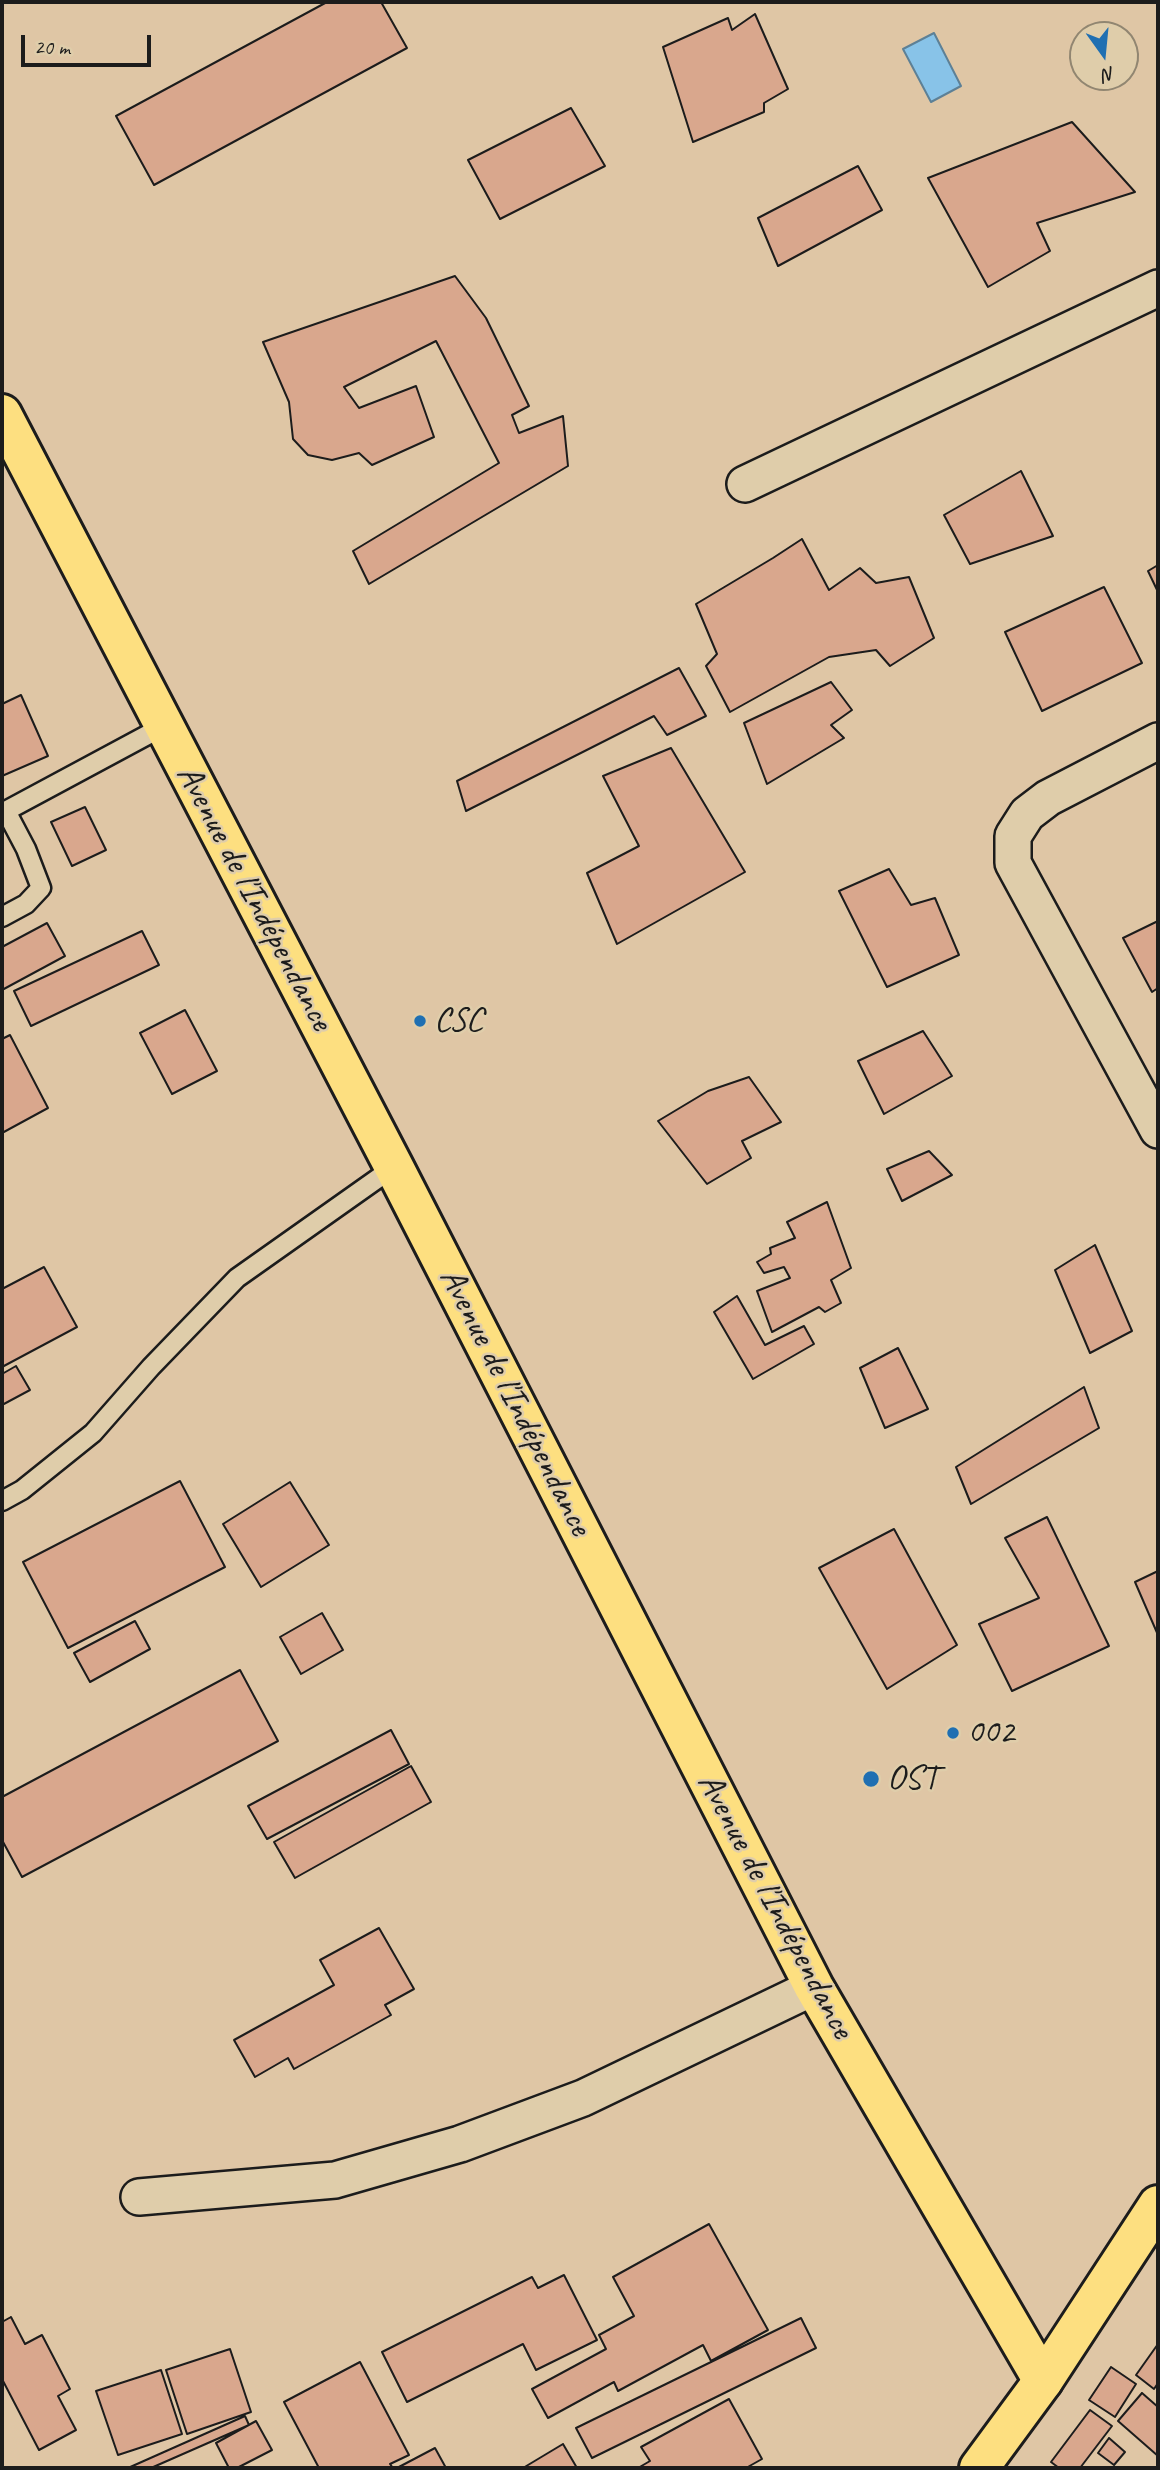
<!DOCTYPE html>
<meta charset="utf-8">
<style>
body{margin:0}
#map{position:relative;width:1160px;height:2470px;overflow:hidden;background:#dfc6a5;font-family:Caveat,sans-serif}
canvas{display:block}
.frame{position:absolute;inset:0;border:4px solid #1c1c1c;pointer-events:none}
.north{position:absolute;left:1069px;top:21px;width:70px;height:70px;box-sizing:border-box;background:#dfcdaa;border:2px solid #918671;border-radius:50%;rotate:165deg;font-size:19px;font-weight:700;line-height:28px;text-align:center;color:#1c1c1c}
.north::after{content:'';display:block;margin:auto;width:24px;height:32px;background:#1f6fb2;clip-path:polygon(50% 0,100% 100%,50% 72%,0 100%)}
.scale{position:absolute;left:21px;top:35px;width:130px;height:32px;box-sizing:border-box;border:4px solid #1c1c1c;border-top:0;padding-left:9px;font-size:21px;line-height:24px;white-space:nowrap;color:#1c1c1c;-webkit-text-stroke:5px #dfcdaa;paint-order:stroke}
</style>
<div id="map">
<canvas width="1160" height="2470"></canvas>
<div class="frame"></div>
<div class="north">N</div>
<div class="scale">20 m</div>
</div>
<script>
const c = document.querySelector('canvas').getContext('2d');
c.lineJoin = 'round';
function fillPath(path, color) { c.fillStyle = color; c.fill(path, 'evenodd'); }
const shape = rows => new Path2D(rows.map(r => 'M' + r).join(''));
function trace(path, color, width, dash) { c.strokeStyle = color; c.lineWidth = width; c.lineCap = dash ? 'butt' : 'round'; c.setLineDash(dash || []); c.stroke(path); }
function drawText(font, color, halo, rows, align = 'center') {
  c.font = font + ' Caveat,sans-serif'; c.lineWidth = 5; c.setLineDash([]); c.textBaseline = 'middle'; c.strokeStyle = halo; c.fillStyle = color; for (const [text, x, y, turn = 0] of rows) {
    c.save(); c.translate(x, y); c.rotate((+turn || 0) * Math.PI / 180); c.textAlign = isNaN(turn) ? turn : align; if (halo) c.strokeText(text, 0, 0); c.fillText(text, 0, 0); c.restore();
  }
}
const water = shape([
 [934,33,961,86,931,102,903,49,934,33]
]);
fillPath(water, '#88c3e8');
trace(water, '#5d8096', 2);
const building = shape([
 [327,2,381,2,407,48,154,185,116,116,327,2],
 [755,14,788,89,764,103,764,112,693,142,663,47,728,18,732,30,755,14],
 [571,108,605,166,500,219,468,160,571,108],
 [1072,122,1135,192,1037,223,1050,251,988,287,928,178,1072,122],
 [858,166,882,210,778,266,758,218,858,166],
 [455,276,486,318,529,406,512,415,519,433,563,416,568,466,369,584,353,551,499,463,436,341,344,387,359,408,416,386,434,437,372,465,359,453,332,460,308,455,293,439,289,402,263,342,455,276],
 [1021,471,1053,536,970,564,944,515,1021,471],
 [802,539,829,590,860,568,876,583,909,577,934,638,890,666,876,650,829,657,730,712,706,666,717,654,696,604,773,558,802,539],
 [1158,565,1158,592,1148,571,1158,565],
 [1104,587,1142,663,1042,711,1005,632,1104,587],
 [679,668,706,716,667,735,654,716,466,811,457,781,679,668],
 [831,682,852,710,831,725,844,738,767,784,744,723,831,682],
 [21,695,48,756,2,776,2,704,21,695],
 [671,748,745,872,617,944,587,873,639,846,603,776,671,748],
 [85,807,106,850,72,866,51,822,85,807],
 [889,869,911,905,935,898,959,955,887,987,839,891,889,869],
 [1158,921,1158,988,1152,992,1123,938,1158,921],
 [47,923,65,956,2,990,2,947,47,923],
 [142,931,159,965,31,1026,14,991,142,931],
 [185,1010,217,1071,172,1094,140,1033,185,1010],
 [923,1031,952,1076,884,1114,858,1061,923,1031],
 [10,1035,48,1108,2,1133,2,1039,10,1035],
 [749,1077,781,1122,742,1141,751,1158,707,1184,658,1121,708,1091,749,1077],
 [929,1151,952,1175,902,1201,887,1169,929,1151],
 [827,1202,851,1268,831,1280,841,1303,825,1312,819,1307,772,1332,757,1291,790,1278,784,1267,764,1273,757,1262,771,1254,770,1248,795,1238,787,1222,827,1202],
 [1095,1245,1132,1331,1090,1353,1055,1270,1095,1245],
 [44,1267,77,1327,2,1367,2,1289,44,1267],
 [737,1296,765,1345,804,1326,814,1344,753,1379,714,1312,737,1296],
 [898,1348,928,1409,885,1428,860,1368,898,1348],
 [16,1366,30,1390,2,1405,2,1374,16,1366],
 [1084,1387,1099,1428,971,1504,956,1467,1084,1387],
 [180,1481,225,1567,68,1648,23,1562,180,1481],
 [290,1482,329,1545,261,1587,223,1524,290,1482],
 [1047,1517,1109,1646,1012,1691,979,1624,1039,1598,1005,1538,1047,1517],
 [894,1529,957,1645,887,1689,819,1568,894,1529],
 [1158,1571,1158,1635,1135,1582,1158,1571],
 [322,1613,343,1650,301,1674,280,1637,322,1613],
 [135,1621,150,1649,90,1682,74,1653,135,1621],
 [240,1670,278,1741,22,1877,2,1840,2,1797,240,1670],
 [391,1730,409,1764,267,1839,248,1806,391,1730],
 [411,1766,431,1802,295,1878,274,1842,411,1766],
 [379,1928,414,1989,385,2005,391,2015,294,2069,288,2058,255,2077,234,2040,334,1985,320,1960,379,1928],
 [709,2224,768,2330,711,2361,703,2345,618,2391,614,2382,548,2418,532,2389,606,2349,599,2335,634,2316,613,2277,709,2224],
 [564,2275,597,2340,536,2370,523,2344,407,2402,382,2352,532,2277,538,2288,564,2275],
 [11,2317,25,2344,42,2335,70,2389,58,2396,76,2430,39,2450,2,2379,2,2322,11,2317],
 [801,2318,816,2348,592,2458,576,2428,801,2318],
 [1158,2344,1158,2383,1154,2389,1136,2375,1158,2344],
 [230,2349,251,2412,187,2434,166,2370,230,2349],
 [360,2362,409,2455,390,2464,393,2468,319,2468,284,2402,360,2362],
 [1111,2367,1136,2384,1115,2417,1089,2400,1111,2367],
 [161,2370,182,2434,118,2455,96,2391,161,2370],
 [1142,2393,1158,2407,1158,2456,1118,2421,1142,2393],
 [729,2399,762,2459,746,2468,638,2468,650,2461,641,2447,729,2399],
 [1090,2410,1112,2426,1080,2468,1059,2468,1051,2462,1090,2410],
 [245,2416,249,2425,151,2468,128,2468,245,2416],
 [256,2421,272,2450,237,2468,229,2468,216,2443,256,2421],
 [1109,2438,1125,2452,1114,2465,1098,2453,1109,2438],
 [563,2444,577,2468,523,2468,563,2444],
 [435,2448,446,2468,397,2468,435,2448]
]);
fillPath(building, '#d9a78d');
trace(building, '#1c1c1c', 2);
const service = shape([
 [2,813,164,726],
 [2,917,26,904,41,888,26,849,6,811],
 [2,1501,22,1490,93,1433,151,1367,237,1278,394,1167]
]);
const minor = shape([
 [745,484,1158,288],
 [1158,741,1048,798,1027,814,1013,836,1013,863,1158,1130],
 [139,2197,335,2180,460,2144,583,2098,814,1987]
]);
const primary = shape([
 [2,414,394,1167,814,1987,1043,2381]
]);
const trunk = shape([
 [979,2468,1043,2381,1158,2205]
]);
trace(service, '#1c1c1c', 23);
trace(minor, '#1c1c1c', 40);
trace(primary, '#1c1c1c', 44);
trace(trunk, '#1c1c1c', 44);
trace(service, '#dfcdaa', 18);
trace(minor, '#dfcdaa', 35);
trace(primary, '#fddf80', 38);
trace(trunk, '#fddf80', 38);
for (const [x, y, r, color] of [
 [420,1021,7,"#1f6fb2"],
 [953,1733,7,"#1f6fb2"],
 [871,1779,9,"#1f6fb2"]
]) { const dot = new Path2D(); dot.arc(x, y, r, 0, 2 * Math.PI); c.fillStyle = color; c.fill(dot); trace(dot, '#dfcdaa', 2.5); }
drawText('35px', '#1c1c1c', '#dfcdaa', [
 ["Avenue de l'Indépendance",254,898,62],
 ["Avenue de l'Indépendance",515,1402,63],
 ["Avenue de l'Indépendance",775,1906,62]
]);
drawText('35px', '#1c1c1c', '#dfcdaa', [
 ["CSC",434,1021],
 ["002",967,1733],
 ["OST",887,1779]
], 'left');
</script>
